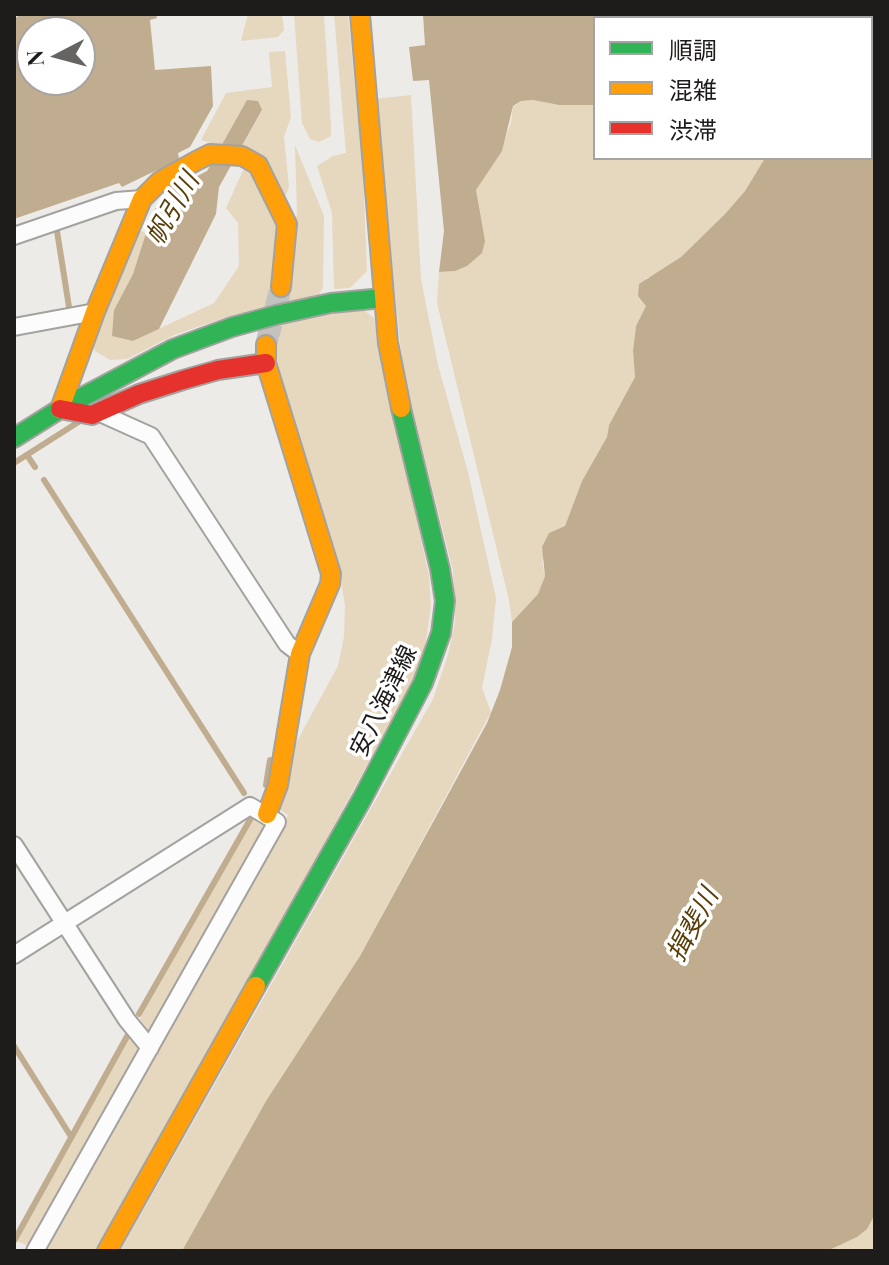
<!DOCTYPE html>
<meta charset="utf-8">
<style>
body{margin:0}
#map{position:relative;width:889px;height:1265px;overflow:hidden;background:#edebe8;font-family:"Playfair Display","Noto Sans JP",serif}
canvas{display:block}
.frame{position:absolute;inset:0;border:16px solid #1e1c1a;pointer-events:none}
.legend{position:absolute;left:593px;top:16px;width:280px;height:144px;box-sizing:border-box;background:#fff;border:2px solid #a5a4a3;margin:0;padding:10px 14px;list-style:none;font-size:24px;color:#1e1c1a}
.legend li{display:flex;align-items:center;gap:16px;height:40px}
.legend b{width:40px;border:2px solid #a5a4a3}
.north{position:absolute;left:16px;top:16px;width:80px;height:80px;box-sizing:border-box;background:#fff;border:2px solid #a5a4a3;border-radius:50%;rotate:264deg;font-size:22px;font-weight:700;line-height:32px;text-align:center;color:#1e1c1a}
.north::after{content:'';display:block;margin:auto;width:28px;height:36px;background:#666462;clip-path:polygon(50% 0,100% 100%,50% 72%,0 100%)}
</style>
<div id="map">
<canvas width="889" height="1265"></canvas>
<div class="frame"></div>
<ul class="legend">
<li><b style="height:10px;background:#30b455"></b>順調</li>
<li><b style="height:10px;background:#ff9f0a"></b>混雑</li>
<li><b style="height:10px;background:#e5322d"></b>渋滞</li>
</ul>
<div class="north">N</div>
</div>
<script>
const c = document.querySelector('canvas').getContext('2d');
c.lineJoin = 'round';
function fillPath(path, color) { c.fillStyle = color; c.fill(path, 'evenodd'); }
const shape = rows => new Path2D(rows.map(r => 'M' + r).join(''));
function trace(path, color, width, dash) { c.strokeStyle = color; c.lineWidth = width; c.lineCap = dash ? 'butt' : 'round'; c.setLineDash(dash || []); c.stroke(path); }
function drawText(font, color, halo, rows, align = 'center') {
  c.font = font + ' "Playfair Display","Noto Sans JP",serif'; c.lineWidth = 7; c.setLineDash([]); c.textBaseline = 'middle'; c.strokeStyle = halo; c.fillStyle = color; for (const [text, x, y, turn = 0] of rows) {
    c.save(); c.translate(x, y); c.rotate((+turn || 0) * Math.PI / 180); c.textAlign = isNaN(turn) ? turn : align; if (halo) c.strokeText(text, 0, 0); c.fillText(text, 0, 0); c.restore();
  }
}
fillPath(shape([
 [248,14,282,14,284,30,278,37,241,41],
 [294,14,324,14,331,126,331,136,319,142,310,139,302,123],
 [334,14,348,14,363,170,367,271,350,288,334,289,332,213,317,166,333,156,346,153],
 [285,51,291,117,284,137,289,187,285,197,242,147,262,111,247,101,221,146,201,140,226,93,272,87,269,52],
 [411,95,421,279,438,365,468,472,496,598,492,639,482,688,491,712,360,956,266,1101,182,1251,120,1251,433,699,448,655,455,622,453,571,403,371,375,99],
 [533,100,559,105,595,105,595,158,765,158,745,191,725,214,681,257,657,275,646,278,643,300,646,306,636,326,633,351,635,377,609,425,607,437,582,481,565,526,549,533,542,562,545,576,538,594,512,622,509,600,437,303,439,272,455,271,477,201,476,190,502,146,511,123,513,107,521,101],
 [295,145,324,216,323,288,317,297,224,318,174,335,127,359,110,360,95,351,92,339,136,229,146,233,133,274,114,310,133,341,214,303,239,266,238,223,226,208,244,168,254,168,277,218,285,280,297,213],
 [353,310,365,311,374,318,429,576,431,607,424,653,409,688,314,862,95,1251,41,1251,288,815,277,808,291,752,338,666,344,637,345,605,340,577,274,353,280,337,272,327],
 [256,812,264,824,261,837,153,1028,148,1030,140,1019],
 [132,1032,139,1045,140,1054,35,1239,26,1245,17,1241],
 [875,1188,875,1251,818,1251]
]), '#e6d7bf');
fillPath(shape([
 [21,14,156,14,157,18,150,20,155,70,211,66,213,106,190,147,178,153,180,164,162,175,157,170,122,187,119,183,14,219,14,19],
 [32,32,80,32,80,80,32,80],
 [423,14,875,14,875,1214,867,1229,857,1237,827,1251,182,1251,266,1101,360,956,487,723,500,690,512,647,512,622,538,594,545,576,542,547,549,533,565,526,582,481,607,437,609,425,635,377,633,351,636,326,646,306,638,296,639,284,681,257,725,214,745,191,765,158,871,158,871,18,595,18,595,105,559,105,533,100,521,101,513,106,502,151,476,190,485,241,482,253,467,266,455,271,439,272,444,231,429,80,413,81,409,47,425,45],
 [247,100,258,101,262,110,219,187,216,214,159,329,133,341,112,336,114,310,133,274,153,211,173,189,168,183,180,175,184,183,207,171]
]), '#c0ad8f');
trace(shape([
 [57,231,69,307],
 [27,455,35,467],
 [14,463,80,421],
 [44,480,244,793],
 [266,785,270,760],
 [139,1014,251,818],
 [14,1046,70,1135],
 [14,1241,130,1031]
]), '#c0ad8f', 6);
trace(shape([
 [266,345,281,287]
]), '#c4c2bf', 22, [22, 11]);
const street = shape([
 [14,236,116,201,142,199],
 [14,327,95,312],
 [100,413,151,436,287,644,300,654],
 [14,845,127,1020,150,1048],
 [14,955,250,806,277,822,35,1251]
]);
const fast = shape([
 [14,438,60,409,173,349,232,327,276,315,331,303,383,298],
 [256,986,362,799,423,683,441,633,445,601,440,569,401,408]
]);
const slow = shape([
 [360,14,388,343,401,408],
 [266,345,266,363,331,574,330,584,300,654,278,785,267,814],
 [60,409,95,312,142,199,160,181,196,161,210,154,242,156,258,165,287,224,281,287],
 [107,1251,256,986]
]);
const jam = shape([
 [60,409,92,415,139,394,183,380,218,370,266,363]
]);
trace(street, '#a3a29f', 20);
trace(fast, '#a3a29f', 22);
trace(slow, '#a3a29f', 22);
trace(jam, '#a3a29f', 22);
trace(street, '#fcfcfc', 16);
trace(fast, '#30b455', 18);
trace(slow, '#ff9f0a', 18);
trace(jam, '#e5322d', 18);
drawText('24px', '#1e1c1a', '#fff', [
 ["安八海津線",384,701,-64]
]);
drawText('italic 26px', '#593e08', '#fff', [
 ["帆引川",173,209,-60],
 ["揖斐川",693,925,-62]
]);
</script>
